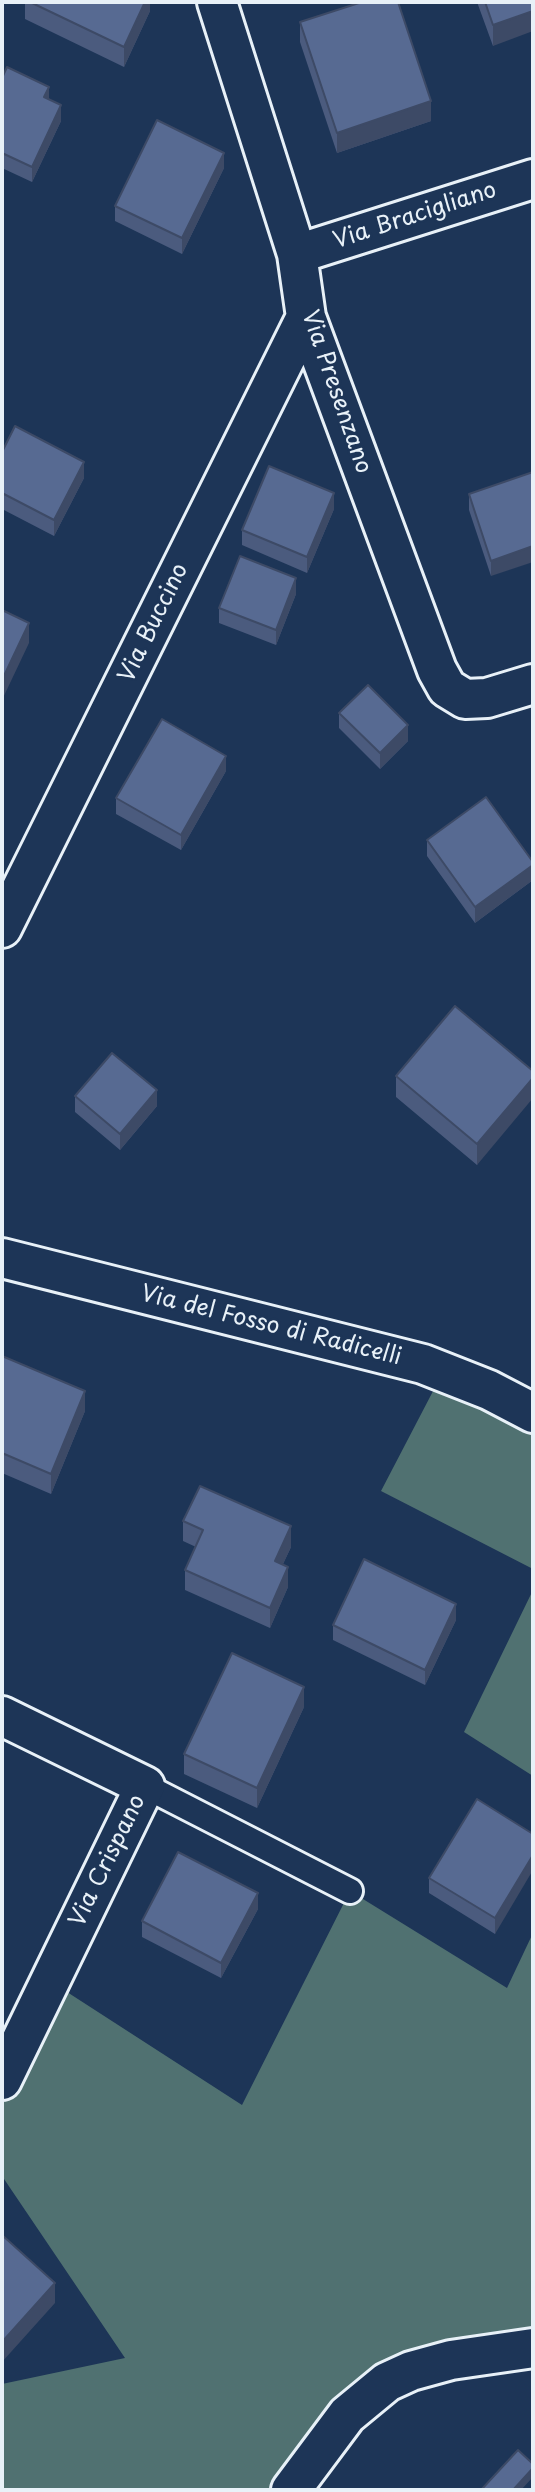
<!DOCTYPE html>
<style>
body{margin:0}
#map{position:relative;width:535px;height:2492px;overflow:hidden;background:#1d3557;font-family:"Playpen Sans",sans-serif}
canvas{display:block}
.frame{position:absolute;inset:0;border:4px solid #e8f1f8;pointer-events:none}
</style>
<div id="map">
<canvas width="535" height="2492"></canvas>
<div class="frame"></div>
</div>
<script>
const c = document.querySelector('canvas').getContext('2d');
c.lineJoin = 'round';
function fillPath(path, color) { c.fillStyle = color; c.fill(path, 'evenodd'); }
const shape = rows => new Path2D(rows.map(r => 'M' + r).join(''));
function trace(path, color, width, dash) { c.strokeStyle = color; c.lineWidth = width; c.lineCap = dash ? 'butt' : 'round'; c.setLineDash(dash || []); c.stroke(path); }
function drawText(font, color, halo, rows, align = 'center') {
  c.font = font + ' "Playpen Sans",sans-serif'; c.lineWidth = 5; c.setLineDash([]); c.textBaseline = 'middle'; c.strokeStyle = halo; c.fillStyle = color; for (const [text, x, y, turn = 0] of rows) {
    c.save(); c.translate(x, y); c.rotate((+turn || 0) * Math.PI / 180); c.textAlign = isNaN(turn) ? turn : align; if (halo) c.strokeText(text, 0, 0); c.fillText(text, 0, 0); c.restore();
  }
}
fillPath(shape([
 [443,1372,533,1415,533,1569,381,1491],
 [533,1590,533,1776,464,1732],
 [350,1891,507,1988,533,1933,533,2348,387,2382,291,2490,2,2490,2,2384,125,2358,2,2176,2,2080,50,1981,242,2105]
]), '#507171');
const lane = shape([
 [145,1786,350,1891]
]);
const street = shape([
 [217,2,297,254,306,317,437,670,447,688,465,699,487,698,533,684],
 [297,254,533,179],
 [2,928,306,317],
 [2,1258,423,1364,489,1390,533,1413],
 [2,1716,145,1786,2,2080],
 [291,2490,347,2415,387,2382,411,2371,451,2360,533,2348]
]);
trace(lane, '#e8f1f8', 30);
trace(street, '#e8f1f8', 44);
trace(lane, '#1d3557', 24);
trace(street, '#1d3557', 38);
fillPath(shape([
 [25,2,150,2,150,11,124,67,25,19],
 [477,2,533,2,493,46],
 [300,22,431,121,337,153,300,42],
 [2,78,49,100,61,121,32,182,2,168],
 [224,168,182,254,115,221,115,206],
 [2,452,84,478,54,536,2,509],
 [533,472,491,576,469,510,469,494],
 [334,509,307,573,242,545,242,530],
 [296,594,276,645,219,623,219,608],
 [339,713,408,741,380,769,339,728],
 [226,771,181,850,116,814,116,798],
 [427,840,533,862,533,880,475,923,427,856],
 [533,1071,477,1165,396,1097,396,1076],
 [75,1096,157,1106,120,1150,75,1112],
 [2,1356,85,1411,51,1494,2,1473],
 [183,1521,291,1547,283,1564,288,1587,270,1628,185,1590,185,1570,196,1547,183,1541],
 [456,1620,425,1685,333,1640,333,1625],
 [304,1707,257,1808,184,1774,184,1754],
 [533,1834,495,1934,429,1893,429,1878],
 [258,1909,221,1978,142,1937,142,1921]
]), '#4b5b7e');
fillPath(shape([
 [145,2,150,2,150,11,124,67,124,47],
 [533,11,533,31,493,46,493,25],
 [49,87,49,102,44,97],
 [431,101,431,121,337,153,337,133],
 [61,105,61,121,32,182,32,167],
 [224,153,224,168,182,254,182,238],
 [84,462,84,478,54,536,54,520],
 [334,493,334,509,307,573,307,557],
 [533,546,533,562,491,576,491,561],
 [296,578,296,594,276,645,276,630],
 [29,623,29,643,2,700,2,680],
 [408,725,408,741,380,769,380,753],
 [226,756,226,771,181,850,181,835],
 [533,865,533,880,475,923,475,907],
 [533,1078,533,1098,477,1165,477,1144],
 [157,1090,157,1106,120,1150,120,1134],
 [85,1391,85,1411,51,1494,51,1474],
 [291,1526,291,1547,275,1581,275,1561],
 [288,1567,288,1587,270,1628,270,1608],
 [456,1604,456,1620,425,1685,425,1670],
 [304,1687,304,1707,257,1808,257,1788],
 [533,1855,533,1870,495,1934,495,1918],
 [258,1893,258,1909,221,1978,221,1963],
 [55,2283,55,2303,2,2362,2,2342],
 [533,2468,533,2477,521,2490,513,2490]
]), '#3d4a66');
const building = shape([
 [30,2,145,2,124,47,30,2],
 [362,2,398,2,431,101,337,133,300,22,362,2],
 [485,2,533,2,533,11,493,25,485,2],
 [7,67,49,87,44,97,61,105,32,167,2,153,2,78,7,67],
 [157,120,224,153,182,238,115,206,157,120],
 [15,426,84,462,54,520,2,493,2,452,15,426],
 [269,466,334,493,307,557,242,530,269,466],
 [533,472,533,546,491,561,469,494,533,472],
 [240,556,296,578,276,630,219,608,240,556],
 [2,610,29,623,2,680,2,610],
 [368,685,408,725,380,753,339,713,368,685],
 [162,719,226,756,181,835,116,798,162,719],
 [486,797,533,862,533,865,475,907,427,840,486,797],
 [455,1006,533,1071,533,1078,477,1144,396,1076,455,1006],
 [112,1053,157,1090,120,1134,75,1096,112,1053],
 [2,1356,85,1391,51,1474,2,1453,2,1356],
 [200,1486,291,1526,275,1561,288,1567,270,1608,185,1570,203,1530,183,1521,200,1486],
 [364,1559,456,1604,425,1670,333,1625,364,1559],
 [232,1653,304,1687,257,1788,184,1754,232,1653],
 [477,1799,533,1834,533,1855,495,1918,429,1878,477,1799],
 [178,1852,258,1893,221,1963,142,1921,178,1852],
 [2,2235,55,2283,2,2342,2,2235],
 [518,2450,533,2464,533,2468,513,2490,481,2490,518,2450]
]);
fillPath(building, '#576a92');
trace(building, '#3d4a66', 2);
drawText('23px', '#e8f1f8', '#1d3557', [
 ["Via Bracigliano",415,216,-18],
 ["Via Presenzano",336,392,71],
 ["Via Buccino",154,623,-64],
 ["Via del Fosso di Radicelli",271,1326,14],
 ["Via Crispano",108,1861,-64]
]);
</script>
